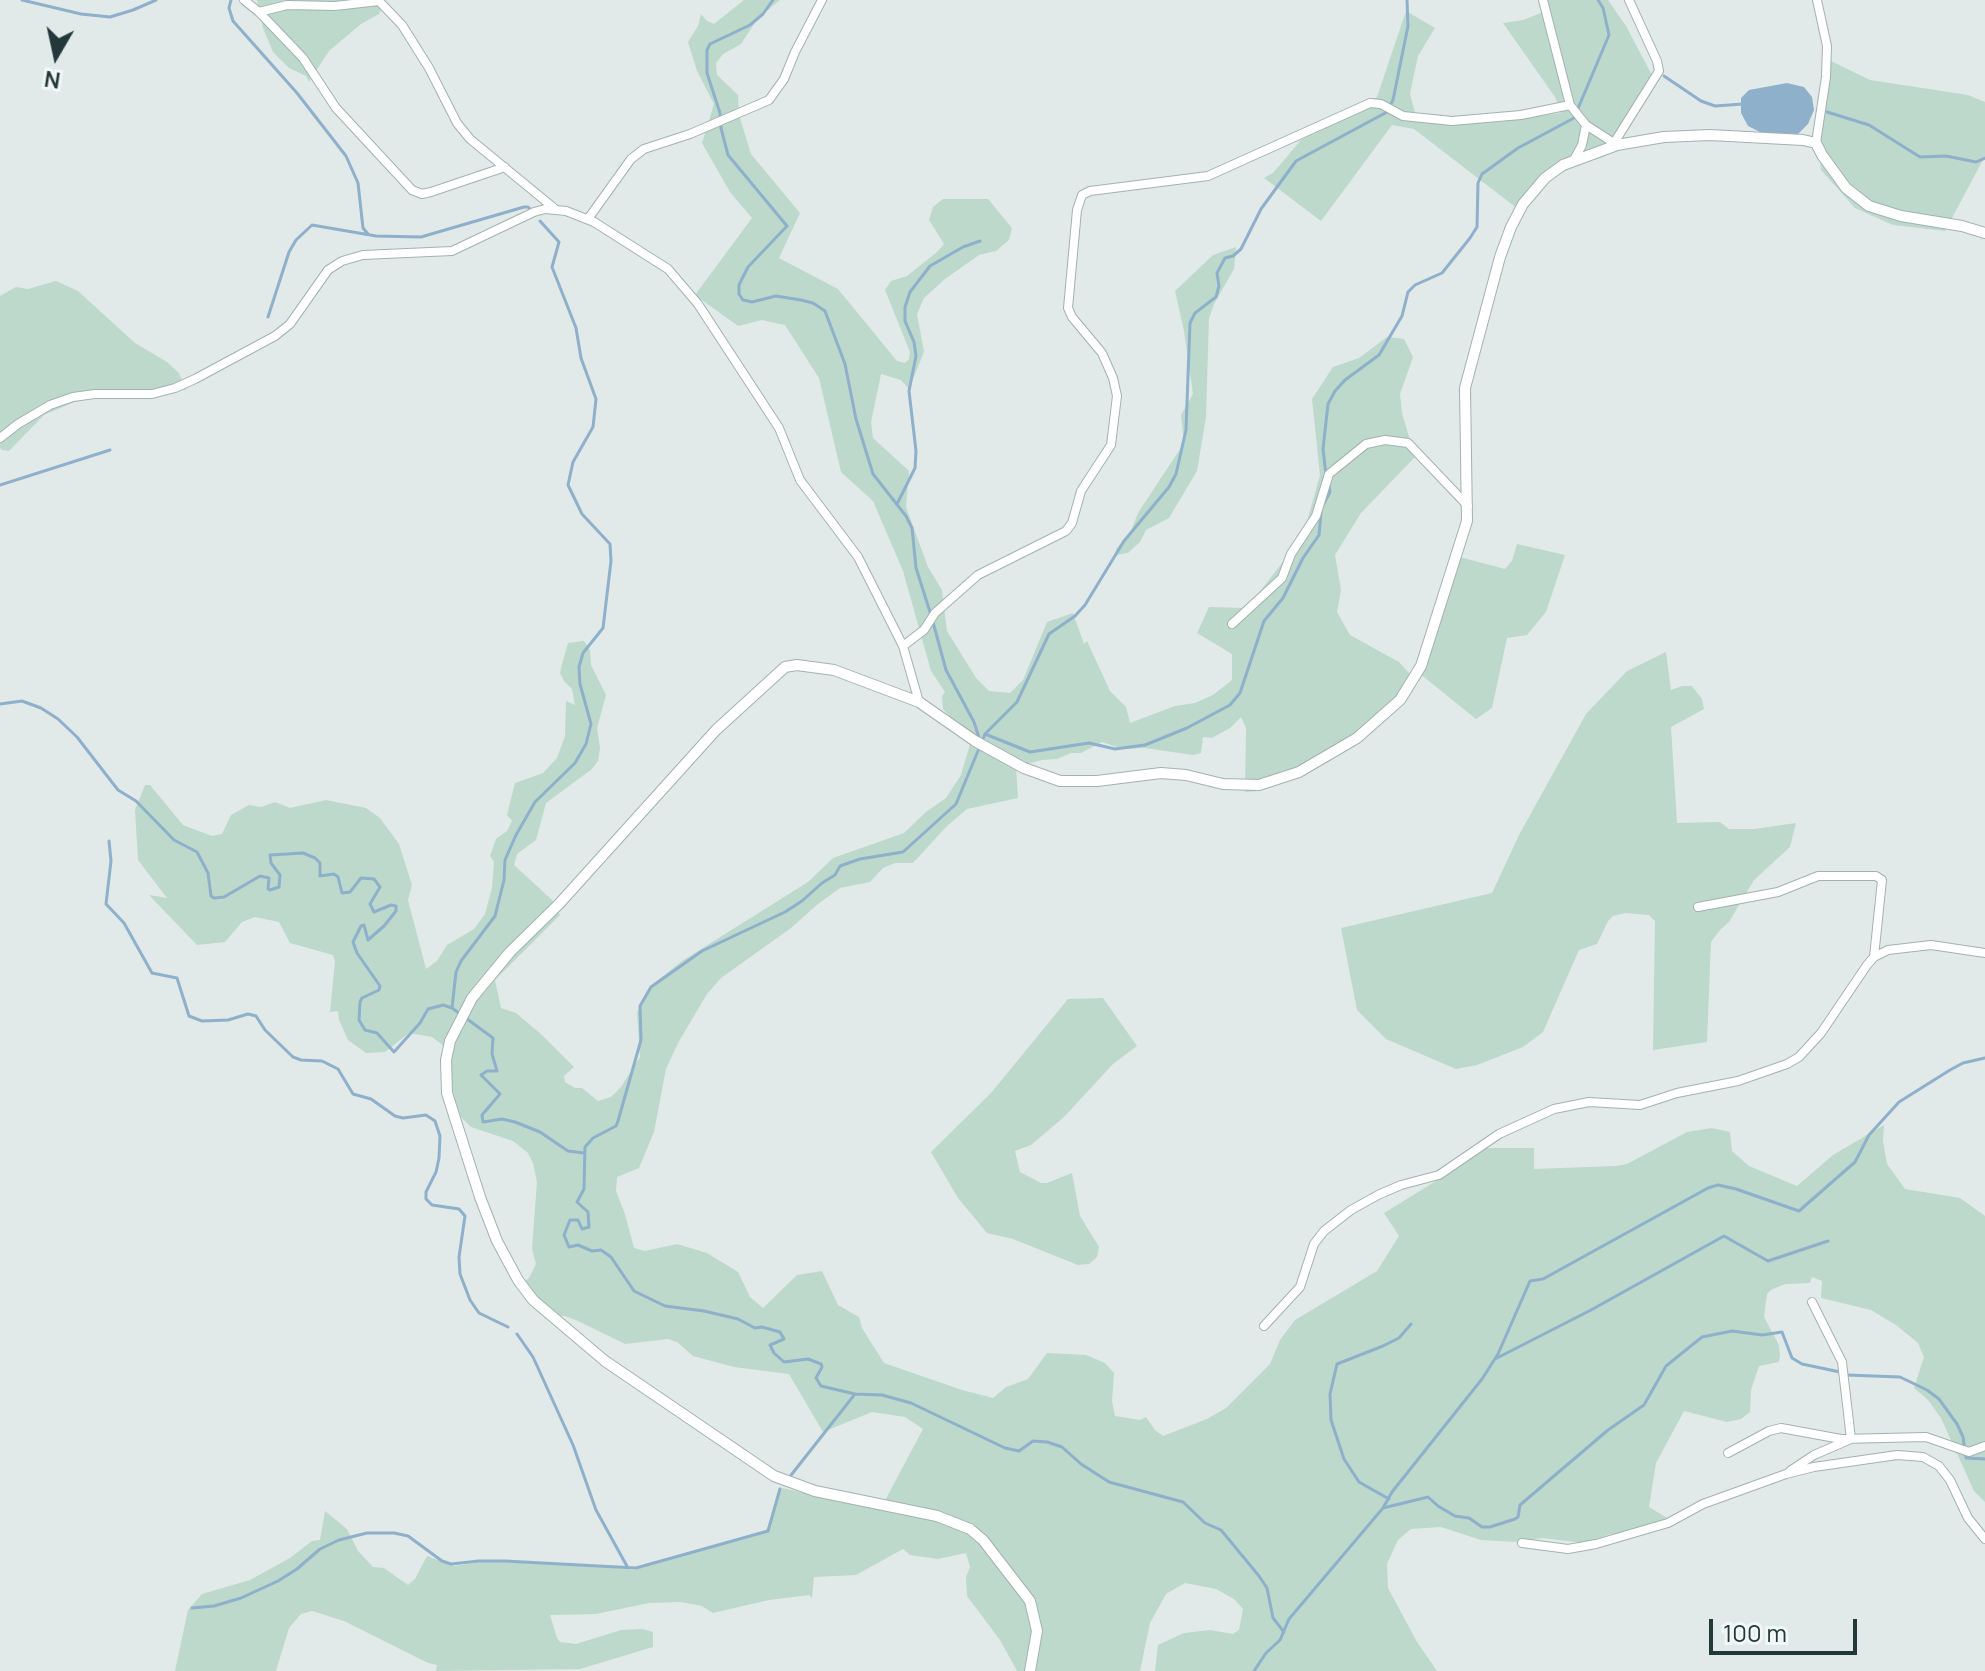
<!DOCTYPE html>
<style>
body{margin:0}
#map{position:relative;width:1985px;height:1671px;overflow:hidden;background:#e1eae9;font-family:Manrope,sans-serif}
canvas{display:block}
.north{position:absolute;left:16px;top:16px;width:80px;height:80px;-webkit-text-stroke:6px #f1f7f6;paint-order:stroke;rotate:189deg;font-size:22px;font-weight:700;line-height:32px;text-align:center;color:#233939}
.north::after{content:'';display:block;margin:auto;width:28px;height:36px;background:#233939;clip-path:polygon(50% 0,100% 100%,50% 72%,0 100%)}
.scale{position:absolute;left:1709px;top:1619px;width:148px;height:36px;box-sizing:border-box;border:4px solid #233939;border-top:0;padding-left:10px;font-size:24px;line-height:28px;white-space:nowrap;color:#233939;-webkit-text-stroke:6px #f1f7f6;paint-order:stroke}
</style>
<div id="map">
<canvas width="1985" height="1671"></canvas>
<div class="north">N</div>
<div class="scale">100 m</div>
</div>
<script>
const c = document.querySelector('canvas').getContext('2d');
c.lineJoin = 'round';
function fillPath(path, color) { c.fillStyle = color; c.fill(path, 'evenodd'); }
const shape = rows => new Path2D(rows.map(r => 'M' + r).join(''));
function trace(path, color, width, dash) { c.strokeStyle = color; c.lineWidth = width; c.lineCap = dash ? 'butt' : 'round'; c.setLineDash(dash || []); c.stroke(path); }
fillPath(shape([
 [257,0,385,0,379,14,361,24,329,51,309,82,306,76,289,68,273,52,263,28],
 [744,0,780,0,758,18,741,44,723,54,716,63,717,75,738,95,739,115,751,154,800,213,779,258,838,289,897,361,905,363,909,359,910,352,885,290,891,281,907,276,937,252,944,244,929,220,933,207,943,199,988,199,1012,228,1009,240,996,251,979,255,945,279,924,298,917,314,924,352,909,389,901,380,881,374,871,422,873,438,909,471,906,507,928,567,942,590,947,631,976,678,989,691,1010,693,1023,680,1047,622,1073,613,1084,644,1087,641,1110,691,1126,707,1130,723,1175,706,1195,703,1213,695,1232,680,1232,654,1197,633,1209,607,1247,608,1303,536,1320,475,1312,399,1333,367,1359,358,1387,337,1404,339,1413,357,1400,394,1402,413,1415,457,1361,513,1335,555,1341,590,1337,612,1350,635,1399,662,1409,673,1407,683,1400,694,1351,745,1330,761,1289,781,1258,791,1245,792,1246,728,1241,717,1230,728,1212,738,1203,737,1201,753,1193,755,1145,748,1123,749,1102,742,1081,753,1071,753,1057,759,1042,760,1016,767,1018,798,967,809,947,826,913,863,895,863,883,868,870,882,840,888,818,904,791,928,721,978,707,994,678,1043,666,1069,654,1132,639,1168,617,1177,616,1191,625,1214,634,1248,645,1251,677,1244,707,1253,738,1272,750,1297,763,1308,797,1275,822,1271,838,1305,859,1317,862,1328,884,1363,962,1390,993,1398,1006,1387,1028,1379,1047,1353,1086,1355,1105,1363,1114,1373,1112,1401,1115,1416,1140,1420,1146,1417,1155,1430,1163,1436,1207,1419,1226,1408,1270,1364,1280,1340,1295,1320,1377,1271,1399,1236,1384,1213,1436,1181,1475,1148,1534,1148,1534,1169,1616,1166,1627,1164,1687,1132,1712,1128,1730,1132,1732,1151,1749,1166,1797,1186,1833,1155,1884,1125,1883,1141,1887,1164,1905,1189,1960,1198,1985,1216,1985,1502,1974,1491,1941,1418,1928,1400,1914,1388,1924,1357,1918,1343,1896,1325,1871,1310,1821,1298,1822,1281,1812,1277,1810,1283,1785,1284,1771,1290,1767,1294,1764,1317,1779,1345,1780,1355,1779,1362,1759,1366,1751,1390,1750,1412,1741,1419,1727,1422,1684,1411,1656,1463,1649,1507,1672,1521,1649,1534,1610,1534,1584,1543,1542,1538,1517,1542,1481,1540,1441,1527,1411,1529,1398,1540,1387,1564,1388,1588,1417,1642,1437,1671,1155,1671,1158,1645,1184,1633,1210,1630,1233,1634,1239,1630,1243,1609,1234,1599,1216,1589,1185,1583,1166,1594,1150,1623,1140,1671,1017,1671,1000,1640,967,1596,966,1577,970,1567,966,1553,938,1559,910,1555,903,1549,856,1575,814,1577,812,1598,809,1595,769,1600,713,1613,702,1606,681,1602,649,1603,596,1614,550,1615,557,1638,560,1642,576,1644,621,1630,642,1629,653,1632,653,1647,580,1669,436,1671,437,1665,428,1663,344,1621,312,1611,301,1614,289,1628,276,1671,175,1671,188,1610,202,1594,250,1580,290,1558,312,1541,320,1540,325,1511,347,1529,358,1551,373,1567,384,1568,408,1585,415,1579,427,1556,454,1566,489,1561,590,1565,634,1570,766,1531,782,1488,880,1510,923,1429,905,1417,872,1412,823,1432,789,1374,734,1367,693,1356,677,1342,668,1339,625,1344,578,1321,565,1316,551,1316,524,1282,529,1278,536,1264,532,1249,537,1182,533,1163,528,1153,513,1141,471,1127,461,1117,454,1096,444,1046,432,1037,409,1033,385,1052,366,1053,348,1040,339,1020,338,1011,330,1012,335,961,333,955,290,943,279,922,255,917,242,922,225,942,197,945,149,895,167,898,138,860,135,810,145,785,150,785,183,825,212,836,222,834,231,815,249,805,261,807,275,802,290,808,326,800,366,808,380,818,399,844,412,885,408,900,426,969,437,961,447,945,474,929,485,914,492,888,494,862,490,856,496,839,507,831,512,821,507,815,515,783,543,773,557,758,565,736,566,701,575,705,572,689,564,681,560,673,562,664,568,643,584,641,590,650,591,665,606,695,597,728,600,748,598,761,592,769,546,803,536,840,517,854,514,865,552,900,560,915,495,980,501,1008,516,1013,541,1034,574,1067,564,1076,565,1082,575,1088,582,1088,598,1101,611,1097,621,1087,640,1057,637,1012,653,984,682,961,808,882,833,858,904,833,926,812,946,798,961,775,970,744,965,733,943,709,942,696,945,692,931,671,903,571,873,501,841,472,819,378,785,325,762,320,738,326,695,295,752,218,730,192,702,143,714,104,697,71,688,42,698,26,701,14,707,21,714,24],
 [1545,0,1608,0,1626,26,1655,81,1609,154,1577,159,1543,180,1518,209,1414,129,1392,125,1321,221,1264,178,1273,173,1301,140,1377,97,1406,11,1435,28,1418,56,1413,79,1410,94,1417,120,1429,123,1498,122,1561,113,1555,97,1503,23,1523,20,1541,13,1546,4],
 [1827,59,1870,80,1968,95,1985,102,1985,156,1945,231,1893,225,1855,208,1821,170,1817,131],
 [1236,247,1234,269,1214,304,1209,318,1206,417,1197,471,1169,518,1146,530,1140,542,1128,553,1116,555,1116,549,1131,531,1138,513,1184,443,1181,415,1193,394,1184,331,1175,291,1213,255],
 [56,281,78,291,135,343,167,362,179,373,186,390,95,393,44,415,9,451,2,450,0,448,0,296,16,287,28,289],
 [1517,544,1565,555,1546,612,1527,635,1507,638,1492,708,1476,719,1419,673,1452,555,1505,569,1512,561],
 [1666,652,1671,690,1682,686,1692,686,1702,699,1704,709,1671,727,1677,823,1720,822,1729,829,1754,829,1796,823,1790,847,1754,880,1729,922,1720,930,1711,942,1707,1042,1653,1050,1655,921,1649,915,1625,913,1613,916,1608,921,1597,944,1579,950,1543,1032,1523,1047,1477,1065,1456,1069,1386,1039,1357,1010,1341,928,1492,893,1519,835,1586,714,1627,671],
 [1103,998,1137,1046,1113,1064,1064,1117,1031,1145,1015,1151,1020,1172,1041,1183,1047,1183,1072,1173,1080,1216,1099,1247,1097,1257,1089,1264,1078,1265,1013,1239,987,1233,958,1198,931,1152,991,1093,1068,999]
]), '#bcd9cc');
fillPath(shape([
 [1787,83,1804,87,1812,97,1814,110,1808,124,1797,135,1762,133,1748,126,1741,113,1741,98,1749,90]
]), '#8eb0ca');
trace(shape([
 [22,0,81,14,110,17,133,10,156,0],
 [231,0,229,8,233,21,297,93,346,156,358,183,363,228,368,234],
 [773,0,763,14,750,25,710,44,707,50,707,73,720,113,721,128,728,155,787,226,748,267,739,285,739,294,743,300,752,302,776,296,801,300,813,303,825,311,845,364,856,419,873,474,906,516,912,528,916,568,931,615],
 [1664,76,1701,101,1715,106,1743,104],
 [1827,112,1869,125,1920,157,1946,156,1976,162,1985,158],
 [268,317,289,252,296,240,312,225,376,236,421,237,524,207,528,207,532,211],
 [1326,475,1323,449,1328,404,1335,391,1345,380,1379,355,1402,316,1408,292,1415,285,1442,273,1470,238,1477,227,1478,183,1482,174,1518,148,1574,118,1609,35,1603,8,1598,0],
 [0,485,110,450],
 [897,504,915,468,916,451,909,391,916,356,914,342,905,321,905,307,910,292,930,266,963,247,980,241],
 [1323,505,1330,492,1329,486],
 [933,622,946,670,974,722,980,741],
 [0,704,22,701,41,708,58,719,77,737,118,790,136,801,174,840,197,852,208,873,211,896,214,898,224,897,260,876,269,878,268,889,270,890,279,887,280,875,271,863,270,855,303,853,315,858,320,863,320,876,334,874,338,877,342,893,350,892,361,878,374,879,380,887,370,904,374,912,391,905,396,906,396,911,384,926,368,940,364,925,361,926,353,942,357,953,380,986,379,990,362,998,360,1002,359,1020,365,1030,377,1033,394,1052,420,1023,428,1009,443,1005,452,1008,493,1038,492,1054,497,1071,487,1071,481,1075,500,1094,482,1115,483,1122,502,1119,515,1122,540,1132,568,1151,584,1153],
 [985,734,1030,752,1089,743,1115,749,1145,745,1187,728,1230,705,1240,693,1264,621,1283,598,1303,558,1319,535,1321,512],
 [109,841,111,861,106,904,124,923,152,973,177,978,189,1016,202,1021,228,1020,248,1014,256,1016,265,1030,293,1057,301,1060,322,1061,338,1069,353,1094,371,1099,395,1116,403,1118,426,1115,435,1121,440,1136,439,1158,436,1172,426,1192,426,1199,432,1205,459,1209,465,1216,459,1257,460,1274,470,1300,479,1313,508,1327],
 [452,1008,456,972,461,961,495,916,504,880,505,860,516,835,535,802,575,763,586,744,591,724,580,684,579,667,583,653,603,628,611,561,610,544,582,514,568,485,573,462,593,427,596,399,581,358,576,328,552,267,559,242,540,221],
 [517,1334,533,1357,573,1445,596,1510,628,1568],
 [1495,1359,1591,1310,1724,1236,1768,1261,1828,1241],
 [1847,1375,1900,1377,1927,1390,1939,1399,1957,1424,1963,1437,1966,1458,1985,1459],
 [788,1479,855,1394],
 [1389,1499,1359,1482,1344,1459,1331,1420,1330,1394,1337,1364,1383,1346,1399,1338,1411,1324],
 [1383,1508,1428,1497,1438,1506,1455,1516,1469,1518,1482,1527,1490,1527,1515,1519,1518,1517,1520,1505,1608,1430,1644,1405,1666,1366,1702,1337,1732,1331,1762,1335,1782,1332,1792,1358,1802,1364,1840,1372],
 [192,1608,214,1606,241,1598,278,1581,297,1569,320,1549,339,1540,367,1533,394,1533,408,1536,442,1561,451,1564,479,1561,505,1561,636,1568,768,1531,780,1489],
 [1284,1632,1273,1618,1267,1588,1259,1576,1221,1530,1205,1523,1183,1502,1109,1482,1081,1464,1062,1447,1047,1442,1033,1441,1019,1451,1005,1448,911,1403,882,1395,855,1394,821,1386,816,1378,822,1367,821,1364,808,1359,784,1362,774,1353,770,1345,784,1339,780,1332,762,1327,755,1328,738,1319,704,1311,665,1306,634,1291,611,1257,601,1250,592,1251,578,1245,569,1247,564,1235,570,1220,578,1220,582,1229,589,1227,588,1212,577,1202,584,1189,585,1147,593,1138,616,1126,618,1121,641,1040,640,1006,651,987,702,951,785,912,802,901,822,883,835,875,840,866,860,859,903,852,956,804,985,734,1017,702,1049,634,1075,616,1085,605,1124,541,1169,487,1176,474,1186,430,1190,323,1195,313,1216,297,1219,286,1217,273,1225,258,1233,256,1241,249,1261,209,1296,161,1387,112,1393,100,1408,26,1407,0],
 [1254,1671,1266,1653,1280,1640,1289,1619,1383,1508,1392,1492,1482,1379,1498,1354,1530,1281,1543,1279,1708,1188,1718,1185,1736,1189,1799,1211,1855,1162,1869,1135,1899,1102,1950,1070,1963,1063,1985,1058]
]), '#8eb0ca', 3);
const minor = shape([
 [244,0,259,12,303,58,336,108,412,190,422,194,431,192,505,167],
 [378,0,402,25,429,68,457,123,470,139,554,208],
 [1543,0,1570,105,1586,125,1617,145],
 [259,12,287,5,335,6,379,1],
 [1614,143,1659,71,1657,61,1629,0],
 [1816,143,1826,77,1827,46,1817,0],
 [1574,160,1582,145,1586,125],
 [588,219,631,159,644,149,690,134,769,100,784,79,795,52,822,0],
 [0,438,18,424,50,405,73,397,95,394,152,394,175,388,195,379,275,336,290,324,328,270,342,261,363,255,452,251,534,212,545,209,566,211,594,222,668,269,698,304,779,428,800,480,858,557,903,646,919,702],
 [1232,624,1282,578,1291,554,1316,516,1329,474,1366,444,1385,440,1408,443,1468,506],
 [903,646,924,630,935,613,978,575,1066,531,1072,523,1081,491,1111,445,1117,396,1113,378,1102,353,1072,317,1068,308,1077,210,1082,195,1090,191,1208,176,1370,103,1381,104,1403,116,1452,121,1521,115,1570,105],
 [1698,907,1778,892,1818,876,1876,876,1882,880,1874,957],
 [1264,1326,1300,1287,1314,1244,1324,1231,1351,1210,1378,1195,1401,1185,1439,1175,1499,1134,1554,1109,1589,1102,1640,1105,1677,1093,1738,1081,1787,1064,1799,1057,1821,1033,1867,965,1874,957,1888,950,1931,945,1985,953],
 [1728,1453,1769,1431,1781,1428,1841,1439,1926,1437,1969,1452,1985,1446],
 [1790,1471,1814,1455,1851,1439,1842,1362,1812,1302],
 [1522,1543,1568,1549,1596,1544,1668,1523,1703,1504,1786,1474,1814,1467,1897,1455,1923,1457,1939,1466,1950,1480,1968,1518,1985,1539]
]);
const tertiary = shape([
 [1030,1671,1037,1631,1030,1601,983,1540,970,1529,937,1516,815,1491,774,1476,605,1361,533,1300,518,1280,497,1241,480,1197,447,1093,446,1060,450,1041,472,998,510,952,559,904,716,730,785,667,797,665,834,670,919,702,975,741,1024,768,1060,781,1097,781,1161,773,1186,775,1223,784,1259,785,1299,772,1357,738,1400,700,1421,666,1467,521,1465,388,1500,257,1511,227,1523,204,1545,178,1563,165,1617,145,1664,137,1710,135,1803,140,1816,143,1822,155,1846,188,1869,206,1901,216,1962,226,1985,233]
]);
trace(minor, '#a4b1b1', 10);
trace(tertiary, '#a4b1b1', 12);
trace(minor, '#fff', 8);
trace(tertiary, '#fff', 10);
</script>
